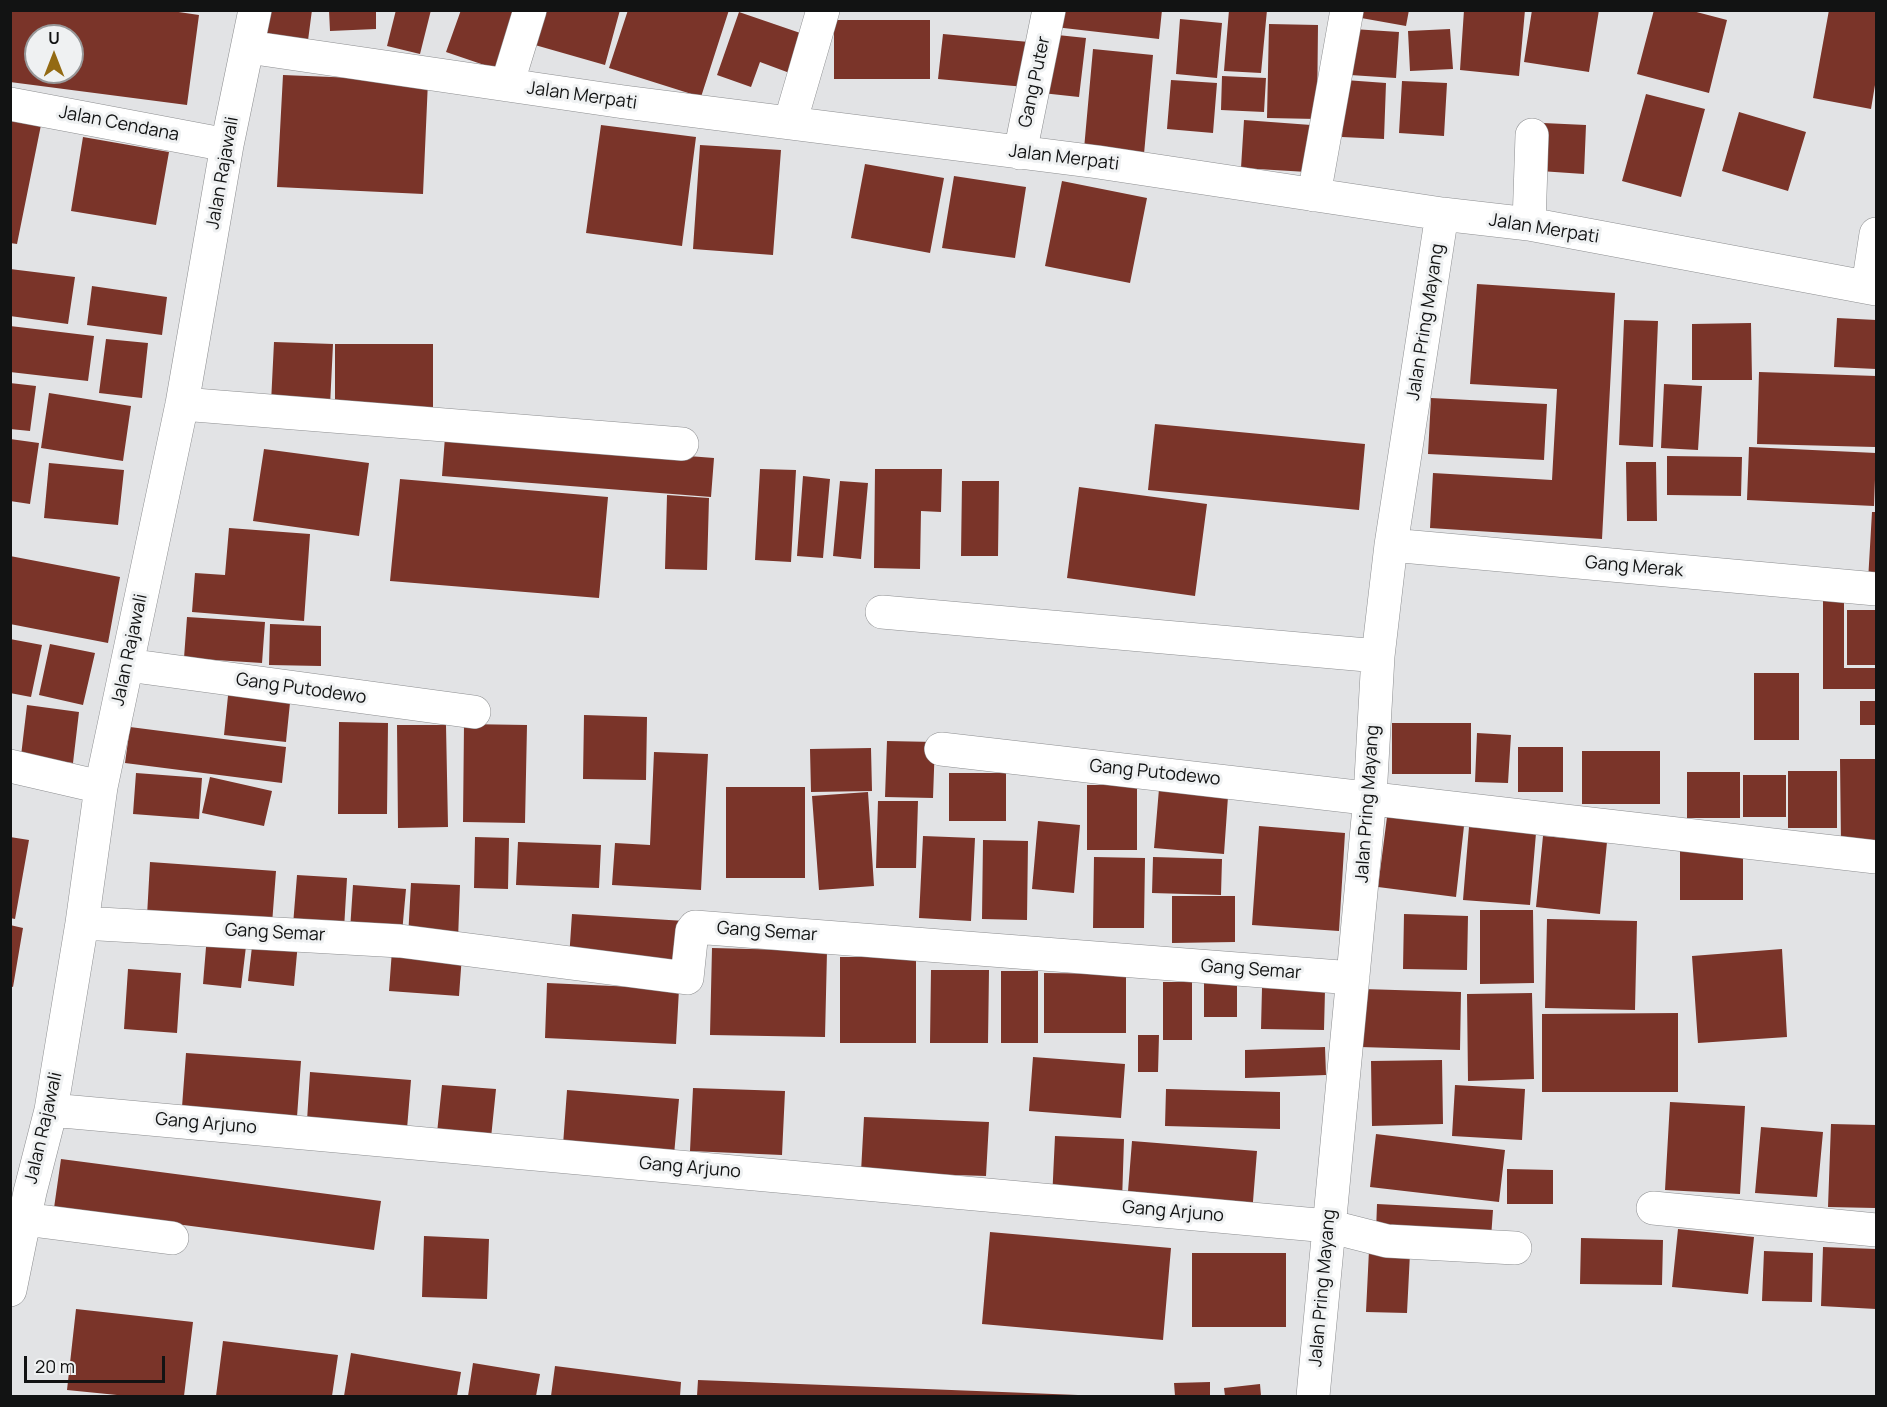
<!DOCTYPE html>
<style>
body{margin:0}
#map{position:relative;width:1887px;height:1407px;overflow:hidden;background:#e2e3e5;font-family:Manrope,sans-serif}
canvas{display:block}
.frame{position:absolute;inset:0;border:12px solid #121313;pointer-events:none}
.north{position:absolute;left:24px;top:24px;width:60px;height:60px;box-sizing:border-box;background:#eff1f2;border:2px solid #979899;border-radius:50%;rotate:0deg;font-size:16px;font-weight:700;line-height:24px;text-align:center;color:#121313}
.north::after{content:'';display:block;margin:auto;width:21px;height:27px;background:#936a13;clip-path:polygon(50% 0,100% 100%,50% 72%,0 100%)}
.scale{position:absolute;left:24px;top:1356px;width:141px;height:27px;box-sizing:border-box;border:3px solid #121313;border-top:0;padding-left:8px;font-size:18px;line-height:21px;white-space:nowrap;color:#121313;-webkit-text-stroke:4px #eff1f2;paint-order:stroke}
</style>
<div id="map">
<canvas width="1887" height="1407"></canvas>
<div class="frame"></div>
<div class="north">U</div>
<div class="scale">20 m</div>
</div>
<script>
const c = document.querySelector('canvas').getContext('2d');
c.lineJoin = 'round';
function fillPath(path, color) { c.fillStyle = color; c.fill(path, 'evenodd'); }
const shape = rows => new Path2D(rows.map(r => 'M' + r).join(''));
function trace(path, color, width, dash) { c.strokeStyle = color; c.lineWidth = width; c.lineCap = dash ? 'butt' : 'round'; c.setLineDash(dash || []); c.stroke(path); }
function drawText(font, color, halo, rows, align = 'center') {
  c.font = font + ' Manrope,sans-serif'; c.lineWidth = 6; c.setLineDash([]); c.textBaseline = 'middle'; c.strokeStyle = halo; c.fillStyle = color; for (const [text, x, y, turn = 0] of rows) {
    c.save(); c.translate(x, y); c.rotate((+turn || 0) * Math.PI / 180); c.textAlign = isNaN(turn) ? turn : align; if (halo) c.strokeText(text, 0, 0); c.fillText(text, 0, 0); c.restore();
  }
}
fillPath(shape([
 [10,10,165,10,199,15,187,105,10,82],
 [36,36,72,36,72,72,36,72],
 [269,10,312,10,307,48,265,43],
 [329,10,376,10,376,29,330,31],
 [396,10,431,10,420,54,387,46],
 [461,10,517,10,496,69,446,52],
 [545,10,620,10,605,65,535,45],
 [628,10,729,10,701,97,609,68],
 [1057,10,1162,10,1159,39,1055,27],
 [1229,10,1267,10,1261,73,1224,71],
 [1351,10,1409,10,1406,26,1350,16],
 [1464,10,1525,10,1519,76,1460,70],
 [1532,10,1599,10,1589,72,1524,62],
 [1654,10,1689,10,1727,20,1709,93,1637,74],
 [1829,10,1876,10,1876,79,1871,109,1813,98],
 [739,12,809,36,795,75,760,62,751,87,717,75],
 [1180,19,1222,23,1217,78,1176,74],
 [834,20,930,20,930,79,834,79],
 [1269,24,1318,25,1317,119,1267,118],
 [1353,29,1399,32,1396,78,1350,75],
 [1450,29,1453,69,1410,71,1408,31],
 [943,34,1029,42,1025,87,938,79],
 [1048,34,1086,38,1079,97,1042,93],
 [1093,49,1153,55,1144,154,1084,149],
 [283,75,428,81,423,194,277,187],
 [1222,76,1266,78,1264,112,1221,110],
 [1171,80,1217,83,1213,133,1167,129],
 [1345,80,1386,83,1384,139,1342,137],
 [1402,81,1447,83,1444,136,1399,133],
 [1646,94,1705,109,1681,197,1622,181],
 [1739,112,1806,132,1788,191,1722,171],
 [10,119,41,125,17,244,10,243],
 [1244,120,1311,125,1307,172,1241,168],
 [1543,123,1586,125,1584,174,1540,171],
 [601,125,696,137,682,246,586,233],
 [83,137,169,152,156,225,71,211],
 [700,145,781,150,773,255,693,249],
 [865,164,944,178,930,253,851,238],
 [954,176,1026,187,1015,258,942,248],
 [1062,181,1147,198,1130,283,1045,266],
 [10,269,75,277,68,324,10,316],
 [1477,284,1615,293,1602,539,1430,528,1433,473,1552,480,1557,389,1470,384],
 [92,286,167,297,162,335,87,325],
 [1837,318,1876,320,1876,369,1834,367],
 [1624,320,1658,321,1653,447,1619,445],
 [1751,323,1752,380,1692,380,1692,324],
 [10,326,94,336,88,381,10,372],
 [106,339,148,343,142,398,99,393],
 [274,342,333,344,330,406,271,403],
 [335,344,433,344,433,408,335,408],
 [1759,372,1876,376,1875,447,1757,444],
 [10,383,36,386,30,431,10,429],
 [1664,384,1702,386,1698,450,1661,448],
 [49,393,131,406,123,461,41,448],
 [1431,398,1547,404,1544,460,1428,454],
 [1155,424,1365,444,1359,510,1148,490],
 [445,437,714,458,711,497,442,476],
 [10,439,39,443,30,504,10,501],
 [1749,447,1876,453,1874,506,1747,500],
 [264,449,369,463,359,536,253,521],
 [1667,456,1742,457,1741,496,1667,495],
 [1626,462,1656,462,1657,521,1627,521],
 [49,463,124,470,118,525,44,518],
 [760,469,796,470,791,562,755,560],
 [875,469,942,469,941,512,921,511,920,569,874,568],
 [803,476,830,479,823,558,797,556],
 [400,479,608,497,599,598,390,581],
 [840,481,868,483,861,559,833,556],
 [962,481,999,481,998,556,961,556],
 [1079,487,1207,504,1195,596,1067,578],
 [667,495,709,498,707,570,665,569],
 [1872,512,1876,512,1876,582,1868,581],
 [229,528,310,534,304,621,192,612,195,573,225,575],
 [10,556,120,577,108,643,10,624],
 [1823,597,1844,597,1844,668,1876,668,1876,689,1823,689],
 [1847,610,1876,610,1876,665,1847,665],
 [187,617,265,622,262,663,184,658],
 [270,624,321,626,321,666,269,665],
 [10,639,42,645,31,697,10,693],
 [50,644,95,653,83,705,39,695],
 [1754,673,1799,673,1799,740,1754,740],
 [229,686,291,693,286,742,224,735],
 [1860,701,1876,701,1876,725,1860,725],
 [27,705,79,712,73,763,21,756],
 [584,715,647,717,646,780,583,779],
 [339,722,388,723,387,814,338,814],
 [1392,723,1471,723,1471,774,1392,774],
 [464,724,527,725,525,823,463,822],
 [397,725,446,725,448,827,398,828],
 [130,727,286,747,282,783,125,763],
 [1477,733,1511,735,1508,783,1475,782],
 [887,741,935,742,933,798,885,797],
 [1518,747,1563,747,1563,792,1518,792],
 [871,748,872,791,811,792,810,749],
 [1582,751,1660,751,1660,804,1582,804],
 [654,752,708,754,701,890,612,885,615,843,650,845],
 [1840,759,1876,759,1876,844,1841,844],
 [1788,771,1837,771,1837,828,1788,828],
 [1687,772,1740,772,1740,818,1687,818],
 [136,773,202,778,199,819,133,814],
 [949,773,1006,773,1006,821,949,821],
 [1743,775,1786,775,1786,817,1743,817],
 [210,777,272,791,264,826,202,813],
 [1160,777,1229,782,1224,854,1154,848],
 [1087,785,1137,785,1137,850,1087,850],
 [726,787,805,787,805,878,726,878],
 [868,792,874,886,819,890,812,796],
 [878,801,918,801,916,868,876,868],
 [1387,817,1464,826,1456,897,1378,887],
 [1038,821,1080,825,1074,893,1032,889],
 [1259,826,1345,833,1339,931,1252,925],
 [1469,827,1536,833,1530,905,1463,900],
 [923,836,975,838,971,921,919,918],
 [1543,836,1607,842,1600,914,1536,907],
 [10,837,29,840,15,919,10,918],
 [475,837,509,838,508,889,474,888],
 [983,840,1028,841,1027,920,982,919],
 [518,842,601,845,599,888,516,885],
 [1680,850,1743,850,1743,900,1680,900],
 [1094,857,1145,858,1144,928,1093,928],
 [1153,857,1222,859,1221,895,1152,893],
 [150,862,276,871,272,924,147,916],
 [297,875,347,878,344,929,293,925],
 [411,883,460,885,458,940,408,938],
 [353,885,406,889,402,933,350,930],
 [1172,896,1235,896,1235,942,1172,943],
 [1480,910,1533,910,1534,983,1480,984],
 [572,914,685,921,683,966,569,959],
 [1404,914,1468,916,1467,970,1403,969],
 [1547,919,1637,921,1635,1010,1545,1008],
 [10,925,23,928,13,987,10,986],
 [207,935,247,938,241,988,203,984],
 [253,938,298,942,294,986,248,981],
 [712,948,827,951,825,1037,710,1035],
 [1782,949,1787,1037,1698,1043,1692,956],
 [392,950,462,955,459,996,389,991],
 [840,957,916,957,916,1043,840,1043],
 [128,969,181,973,177,1033,124,1029],
 [931,970,989,970,988,1043,930,1043],
 [1001,971,1038,971,1038,1043,1001,1043],
 [1044,973,1126,974,1126,1033,1044,1033],
 [1163,982,1192,982,1192,1040,1163,1040],
 [1204,982,1237,982,1237,1017,1204,1017],
 [547,983,679,989,676,1044,545,1038],
 [1262,988,1325,990,1324,1030,1261,1029],
 [1362,989,1461,992,1460,1050,1360,1047],
 [1532,993,1534,1079,1468,1081,1467,994],
 [1678,1013,1678,1092,1542,1092,1542,1014],
 [1138,1035,1159,1035,1158,1072,1138,1072],
 [1325,1047,1326,1075,1245,1078,1245,1050],
 [186,1053,301,1061,297,1117,182,1107],
 [1033,1057,1125,1064,1121,1118,1029,1111],
 [1442,1060,1443,1124,1372,1126,1371,1061],
 [310,1072,411,1080,407,1129,307,1121],
 [442,1085,496,1089,491,1138,437,1133],
 [1455,1085,1525,1089,1522,1140,1452,1136],
 [693,1088,785,1091,782,1155,690,1151],
 [1166,1089,1280,1092,1280,1129,1165,1126],
 [567,1090,679,1099,674,1155,563,1145],
 [1670,1102,1745,1106,1740,1194,1665,1190],
 [864,1117,989,1122,986,1176,861,1172],
 [1831,1124,1876,1125,1875,1208,1828,1207],
 [1761,1127,1823,1132,1817,1197,1755,1193],
 [1376,1134,1505,1150,1499,1202,1370,1187],
 [1055,1136,1124,1139,1122,1202,1052,1200],
 [1132,1141,1257,1151,1252,1214,1127,1204],
 [61,1159,381,1201,374,1250,54,1208],
 [1507,1169,1553,1170,1553,1204,1507,1204],
 [1377,1204,1493,1210,1491,1238,1376,1232],
 [1678,1229,1754,1237,1748,1294,1672,1287],
 [990,1232,1171,1248,1163,1340,982,1324],
 [424,1236,489,1239,487,1299,422,1297],
 [1581,1238,1663,1240,1662,1285,1580,1284],
 [1823,1247,1876,1249,1876,1309,1821,1306],
 [1369,1250,1410,1253,1407,1313,1366,1312],
 [1764,1251,1813,1253,1812,1302,1762,1301],
 [1192,1253,1286,1253,1286,1327,1192,1327],
 [76,1309,193,1322,184,1396,127,1396,67,1390],
 [223,1341,338,1355,332,1396,216,1396],
 [351,1353,461,1372,457,1396,344,1396],
 [473,1363,540,1374,536,1396,468,1396],
 [555,1366,681,1382,680,1396,551,1396],
 [698,1380,1078,1395,1078,1396,697,1396],
 [1210,1382,1210,1396,1175,1396,1174,1383],
 [1260,1384,1261,1396,1225,1396,1224,1388]
]), '#7a3429');
const minor = shape([
 [248,47,624,102,1098,162,1442,214,1529,224,1876,289],
 [507,85,530,10],
 [10,104,227,145],
 [790,123,823,10],
 [1020,153,1049,10],
 [1314,195,1347,10],
 [1529,224,1532,135],
 [1868,286,1876,234],
 [182,404,682,444],
 [1391,545,1876,589],
 [882,612,1378,656],
 [127,665,474,712],
 [941,749,1876,857],
 [10,766,101,787],
 [82,923,400,941,687,978,692,931,695,927,1353,978],
 [51,1110,1328,1226,1387,1241,1515,1248],
 [1653,1208,1876,1230],
 [24,1219,172,1238],
 [10,1290,30,1192,51,1110,82,923,101,787,182,404,227,145,255,10],
 [1313,1396,1370,797,1378,656,1391,545,1442,214]
]);
trace(minor, '#8d8e90', 34);
trace(minor, '#fff', 33);
drawText('18px', '#121313', '#eff1f2', [
 ["Gang Puter",1035,82,-78],
 ["Jalan Merpati",582,96,8],
 ["Jalan Cendana",119,124,11],
 ["Jalan Merpati",1064,158,7],
 ["Jalan Rajawali",223,173,-80],
 ["Jalan Merpati",1544,229,9],
 ["Jalan Pring Mayang",1426,322,-81],
 ["Gang Merak",1634,567,5],
 ["Jalan Rajawali",130,650,-78],
 ["Gang Putodewo",301,689,8],
 ["Gang Putodewo",1155,773,6],
 ["Jalan Pring Mayang",1368,804,-86],
 ["Gang Semar",767,932,4],
 ["Gang Semar",275,933,3],
 ["Gang Semar",1251,970,4],
 ["Gang Arjuno",206,1124,5],
 ["Jalan Rajawali",44,1128,-77],
 ["Gang Arjuno",690,1168,5],
 ["Gang Arjuno",1173,1212,5],
 ["Jalan Pring Mayang",1323,1288,-85]
]);
</script>
